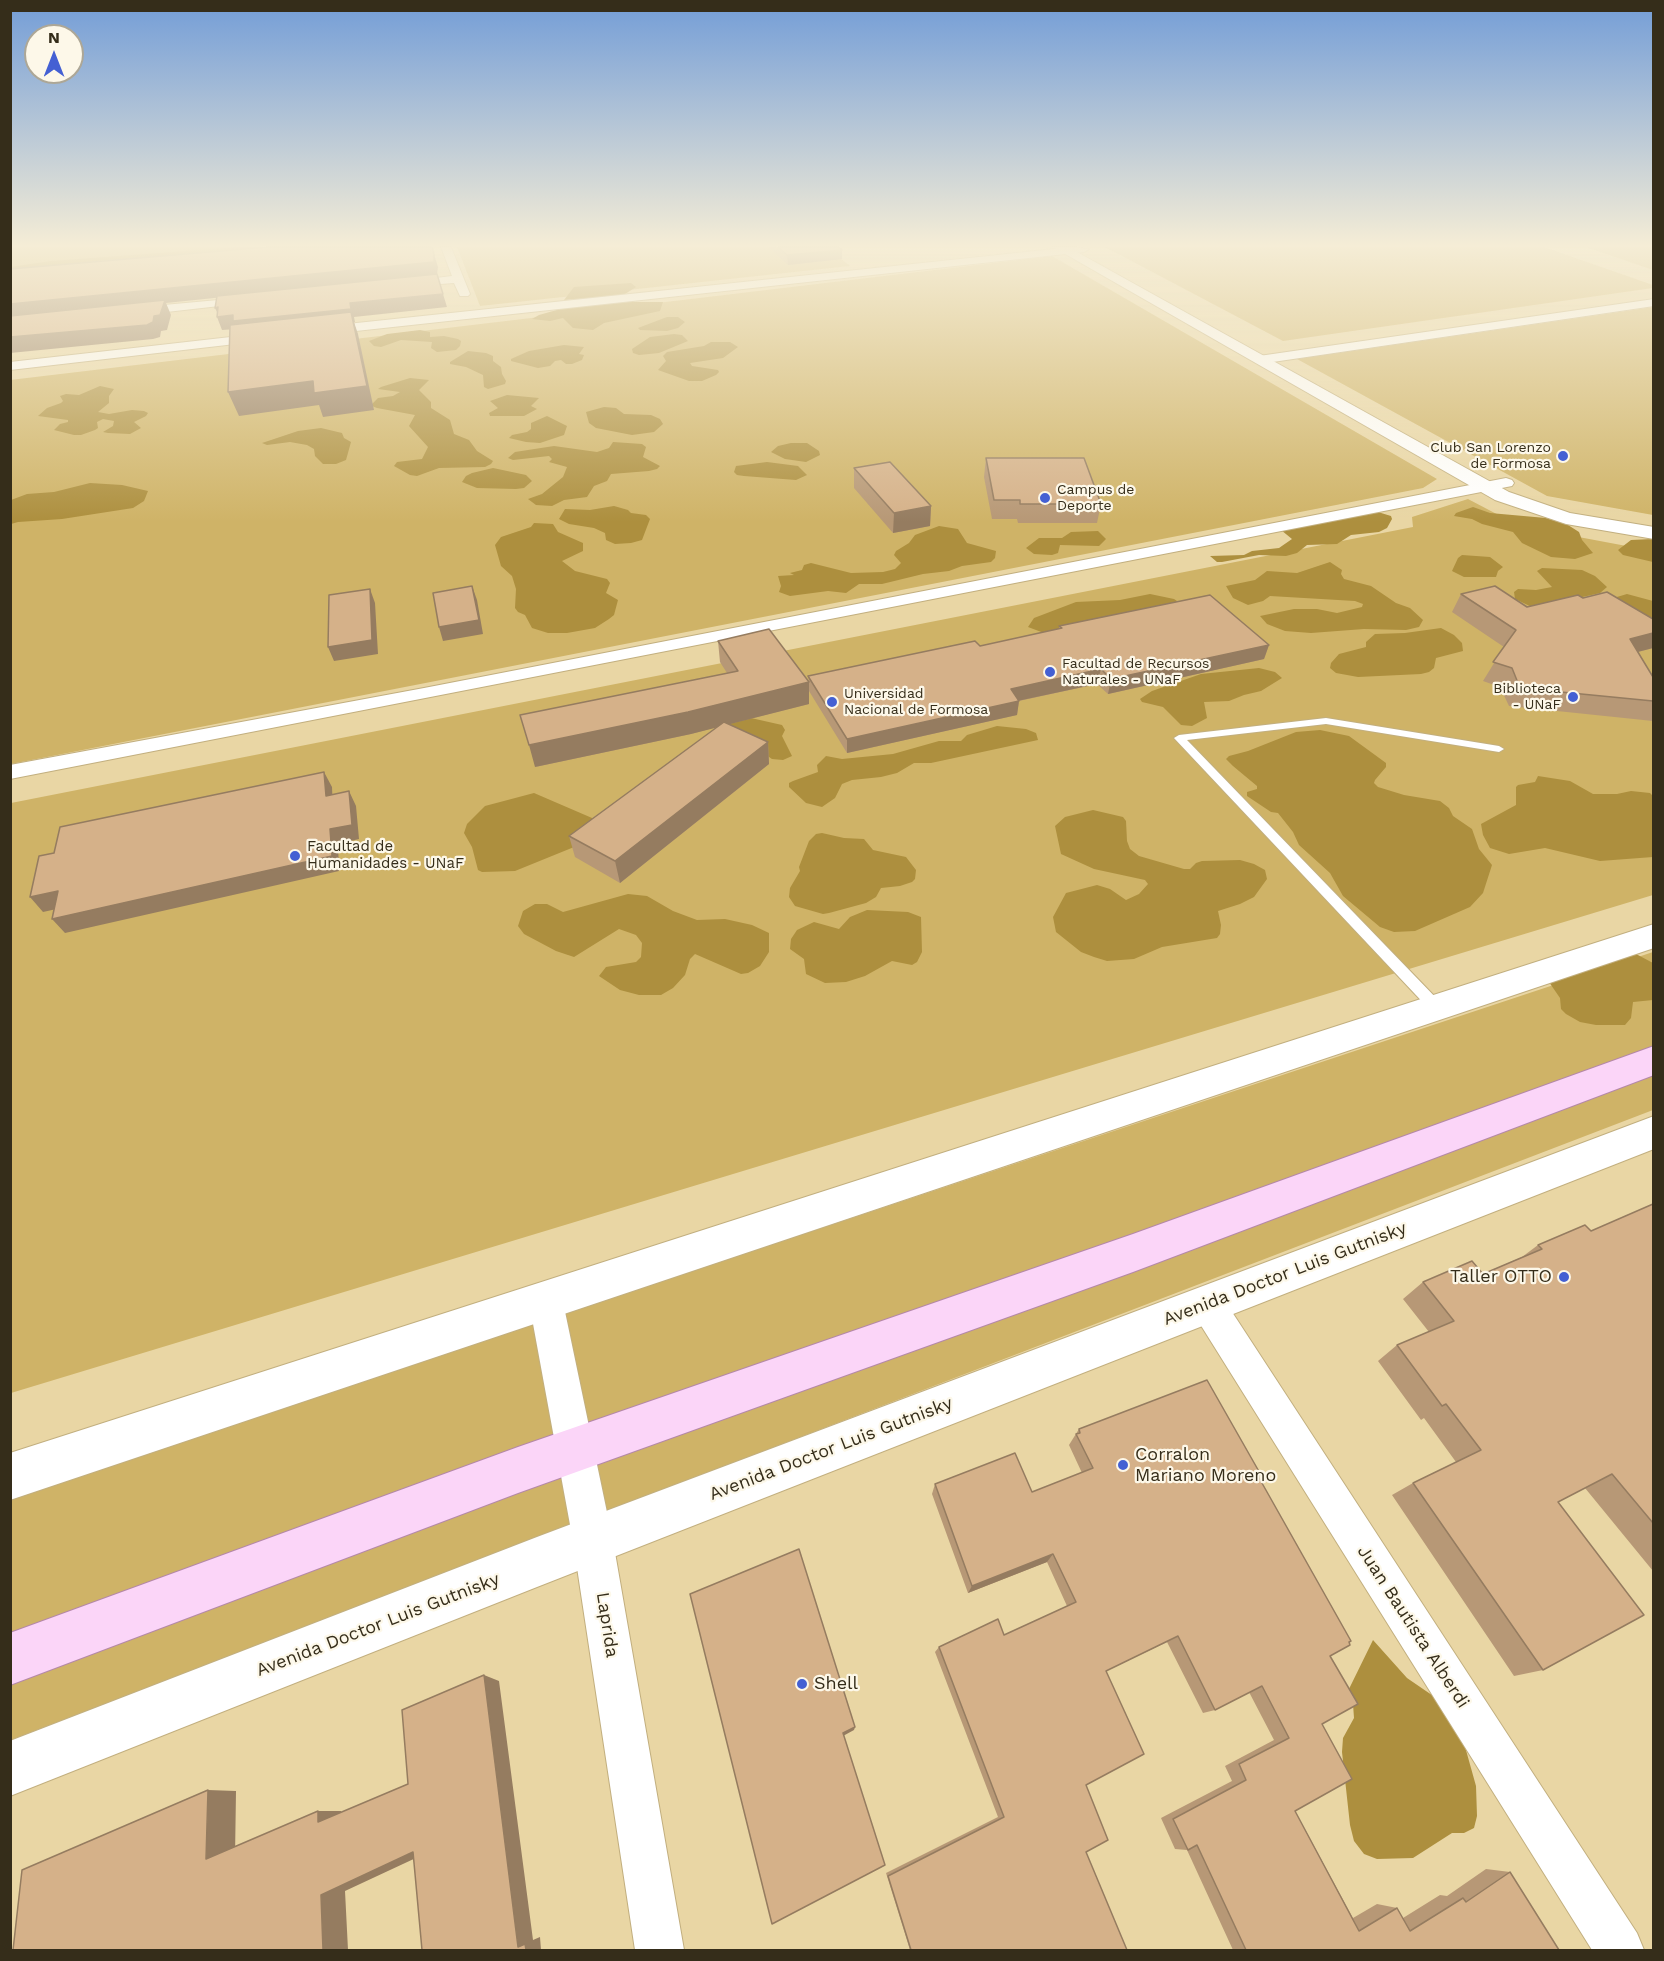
<!DOCTYPE html>
<style>
body{margin:0}
#map{position:relative;width:1664px;height:1961px;overflow:hidden;background:#e9d6a4;font-family:"Work Sans",sans-serif}
canvas{display:block}
.frame{position:absolute;inset:0;border:12px solid #352d1a;pointer-events:none}
.north{position:absolute;left:24px;top:24px;width:60px;height:60px;box-sizing:border-box;background:#fdf8e9;border:2px solid #ada796;border-radius:50%;rotate:0deg;font-size:16px;font-weight:700;line-height:24px;text-align:center;color:#352d1a}
.north::after{content:'';display:block;margin:auto;width:21px;height:27px;background:#4460d3;clip-path:polygon(50% 0,100% 100%,50% 72%,0 100%)}
</style>
<div id="map">
<canvas width="1664" height="1961"></canvas>
<div class="frame"></div>
<div class="north">N</div>
</div>
<script>
const c = document.querySelector('canvas').getContext('2d');
c.lineJoin = 'round';
function fillPath(path, color) { c.fillStyle = color; c.fill(path, 'evenodd'); }
const shape = rows => new Path2D(rows.map(r => 'M' + r).join(''));
function trace(path, color, width, dash) { c.strokeStyle = color; c.lineWidth = width; c.lineCap = dash ? 'butt' : 'round'; c.setLineDash(dash || []); c.stroke(path); }
function drawText(font, color, halo, rows, align = 'center') {
  c.font = font + ' "Work Sans",sans-serif'; c.lineWidth = 4.5; c.setLineDash([]); c.textBaseline = 'middle'; c.strokeStyle = halo; c.fillStyle = color; for (const [text, x, y, turn = 0] of rows) {
    c.save(); c.translate(x, y); c.rotate((+turn || 0) * Math.PI / 180); c.textAlign = isNaN(turn) ? turn : align; if (halo) c.strokeText(text, 0, 0); c.fillText(text, 0, 0); c.restore();
  }
}
fillPath(shape([
 [11,247,291,247,11,273],
 [457,247,827,247,850,266,480,306],
 [1105,247,1544,247,1653,285,1653,288,1283,341],
 [1586,247,1653,247,1653,270],
 [1052,256,1437,479,1423,488,11,764,10,380],
 [1653,307,1653,515,1547,496,1297,359],
 [1468,499,1508,520,1536,529,1653,551,1653,895,11,1393,11,803,1413,527,1412,517],
 [1653,952,1653,1110,11,1740,11,1497]
]), '#cfb367');
fillPath(shape([
 [240,247,284,247,11,273,10,267,51,261],
 [631,283,636,287,622,296,564,300,574,287],
 [627,302,663,302,660,311,604,323,593,330,573,328,563,318,550,321,532,319,539,315,560,309],
 [667,317,678,317,685,322,678,328,667,331,640,330,638,328],
 [420,330,430,332,430,337,444,336,458,339,461,341,460,346,456,350,437,352,431,348,432,342,401,340,381,347,374,346,369,341,387,334],
 [674,334,682,335,688,341,659,353,639,355,633,353,632,349,650,337],
 [711,342,730,342,738,347,723,358,690,363,692,366,718,370,719,372,716,375,702,381,689,381,658,370,666,361,663,356,667,352,704,346],
 [564,345,584,347,579,354,584,355,582,360,572,364,566,364,561,360,555,361,550,366,538,368,511,361,511,359,529,351],
 [468,351,486,353,493,356,493,361,501,367,502,374,506,381,505,384,488,389,484,387,483,375,466,367,450,364,450,362],
 [410,378,429,380,419,390,431,402,431,408,450,420,454,434,469,440,477,451,493,461,491,464,485,467,439,468,417,476,410,475,394,466,397,462,422,459,428,447,409,426,415,415,377,408,372,406,372,404,378,398,393,396,400,392,378,389,381,387],
 [100,386,114,389,109,396,109,403,98,412,109,414,132,410,144,411,148,413,146,416,134,422,141,428,130,434,108,433,103,432,113,426,114,421,103,419,97,422,98,428,95,430,81,435,74,435,54,430,60,424,68,422,68,420,38,416,47,408,61,403,63,401,60,396,66,394,79,395],
 [507,395,539,398,531,406,537,409,524,416,490,416,489,413,498,408,490,401],
 [604,407,616,408,624,414,651,415,660,419,663,424,654,432,632,435,596,428,589,423,586,412],
 [547,416,567,426,564,435,540,443,526,442,509,438,512,435,527,432,531,429,531,423],
 [321,428,342,433,344,438,351,442,346,460,336,464,323,464,315,456,314,449,307,445,290,442,267,445,262,443,298,431],
 [613,442,642,444,646,447,643,457,660,466,657,469,649,471,611,474,607,481,594,486,587,497,564,500,552,506,536,505,528,499,542,494,563,477,567,467,549,462,552,459,549,456,513,460,508,458,515,452,554,446,597,452,609,448],
 [791,443,807,443,819,451,820,455,806,462,785,459,771,452,778,446],
 [767,462,798,466,807,475,796,480,744,476,737,475,734,472,736,466],
 [493,468,526,475,532,481,524,488,516,489,477,488,462,482,466,476,472,473],
 [90,483,122,485,148,491,144,501,133,508,62,519,18,522,11,524,11,500,27,494,54,492],
 [614,506,628,510,631,513,646,515,650,519,642,540,631,543,615,544,606,540,605,533,594,528,569,524,559,519,565,509,590,510],
 [1473,507,1490,513,1546,518,1568,525,1579,532,1582,540,1593,553,1575,559,1551,557,1522,543,1513,532,1482,524,1472,519,1454,516,1456,513],
 [1368,509,1391,516,1392,519,1387,528,1379,532,1351,535,1337,544,1307,545,1297,553,1286,556,1259,555,1222,562,1217,562,1210,556,1244,555,1252,551,1279,548,1292,539,1281,530],
 [534,523,553,524,558,532,583,543,583,551,562,561,575,571,607,579,610,583,606,593,618,600,614,615,609,619,595,628,567,633,548,633,532,628,525,615,518,612,515,608,516,589,512,576,501,566,495,545,501,537,531,527],
 [939,526,958,529,967,543,996,551,995,558,991,562,962,566,949,571,923,574,882,584,859,584,846,593,828,591,790,596,779,592,781,586,778,576,794,575,790,573,802,570,804,565,811,563,851,573,883,572,895,569,901,563,894,555,896,551,909,543,915,535],
 [1098,531,1106,539,1099,546,1060,545,1058,553,1052,555,1034,554,1026,548,1039,538,1062,538,1071,532],
 [1653,539,1653,562,1623,555,1618,550,1631,540],
 [1462,555,1490,557,1503,567,1498,571,1496,577,1464,577,1452,571,1458,558],
 [1330,562,1342,570,1341,574,1344,579,1371,586,1396,603,1410,608,1423,620,1419,627,1406,630,1364,629,1311,633,1285,631,1267,624,1260,616,1294,609,1317,609,1337,613,1362,607,1363,604,1355,601,1270,596,1263,601,1248,605,1233,598,1226,586,1255,580,1267,571,1297,573],
 [1542,568,1582,570,1595,576,1607,587,1600,593,1534,608,1515,599,1514,592,1518,589,1536,590,1552,587,1537,571],
 [1150,594,1174,599,1177,601,1176,606,1044,633,1028,627,1034,618,1076,602,1120,600],
 [1627,594,1653,601,1653,640,1600,602],
 [1441,628,1454,635,1462,643,1463,651,1436,658,1434,668,1429,672,1421,674,1358,677,1336,673,1330,668,1331,663,1339,654,1366,647,1366,642,1375,634,1405,633],
 [1259,668,1275,672,1282,678,1261,691,1244,695,1229,701,1204,702,1207,718,1192,726,1181,725,1163,707,1142,702,1140,699,1152,691,1201,674],
 [751,718,782,725,785,730,782,736,792,756,783,760,772,759,720,723],
 [997,726,1026,729,1036,733,1038,740,931,763,914,763,897,773,881,777,852,780,842,784,835,798,822,807,806,803,789,787,789,783,793,781,818,772,817,765,826,756,842,759,893,754,939,741,961,741,967,735],
 [1320,730,1349,736,1386,763,1386,767,1375,780,1374,783,1378,787,1404,795,1440,801,1449,808,1453,816,1472,829,1479,849,1492,865,1483,893,1470,907,1415,931,1394,932,1380,927,1343,896,1330,873,1299,845,1293,832,1278,813,1271,812,1247,796,1247,792,1257,789,1257,786,1233,766,1226,759,1229,756,1248,751,1296,732],
 [1538,776,1570,781,1593,794,1617,794,1631,791,1650,793,1653,796,1653,857,1600,861,1545,848,1509,854,1490,848,1483,835,1481,824,1516,805,1516,787,1518,785,1535,782],
 [534,793,599,821,579,845,515,871,482,872,478,870,472,847,464,833,467,824,485,806],
 [1093,810,1123,817,1126,821,1127,841,1130,849,1139,856,1184,869,1190,869,1196,863,1202,861,1240,860,1254,864,1265,870,1267,879,1254,897,1240,904,1218,911,1221,925,1220,934,1217,938,1162,947,1134,959,1107,961,1094,957,1081,952,1056,932,1053,917,1066,893,1097,885,1110,889,1126,900,1139,894,1148,884,1145,880,1094,869,1061,854,1055,826,1065,817],
 [822,833,844,838,864,839,873,850,906,857,916,870,915,879,912,882,900,886,881,888,876,897,866,903,829,913,823,914,795,906,789,897,790,888,800,871,799,867,809,841,816,834],
 [628,894,647,896,673,911,697,920,725,919,752,925,769,933,769,952,760,966,748,973,741,974,695,954,690,959,685,975,673,988,661,995,639,995,620,990,599,976,606,967,636,962,641,957,642,943,636,935,619,929,574,957,556,951,524,934,518,926,523,911,535,904,547,904,563,912],
 [867,910,908,912,921,917,922,952,917,962,912,965,892,961,865,976,846,982,825,983,806,974,804,959,790,949,791,939,797,930,814,922,839,929,850,917],
 [1636,954,1653,963,1653,1000,1633,1002,1631,1018,1625,1025,1596,1025,1580,1022,1566,1014,1561,1009,1560,998,1549,982],
 [1373,1640,1407,1678,1442,1702,1464,1743,1476,1786,1477,1816,1474,1828,1464,1833,1452,1833,1413,1858,1377,1859,1364,1854,1354,1841,1350,1825,1342,1752,1343,1738,1354,1718,1353,1704,1348,1691]
]), '#ad8f3e');
const service = shape([
 [1326,718,1499,746,1504,749,1499,752,1326,724,1187,740,1441,1003,1443,1007,1441,1011,1431,1011,1174,738,1179,735,1326,718]
]);
const minor = shape([
 [441,247,451,247,470,294,468,296,460,296,454,283,399,287,397,285,403,282,452,276,441,247],
 [1073,247,1089,249,1084,252,319,335,313,331,319,327,1073,247],
 [251,297,255,298,255,302,131,316,125,312,131,308,251,297],
 [1654,299,1654,306,1259,364,1253,360,1259,356,1654,299],
 [266,333,272,337,270,340,10,370,10,362,266,333],
 [1506,478,1512,480,1514,483,1512,486,10,779,10,765,424,688,1506,478],
 [546,1285,558,1290,563,1302,613,1541,684,1950,635,1950,573,1541,529,1302,534,1290,546,1285],
 [1207,1287,1219,1292,1637,1933,1644,1950,1592,1950,1195,1316,1190,1304,1195,1292,1207,1287]
]);
const secondary = shape([
 [1053,247,1068,247,1509,492,1570,513,1654,527,1654,539,1566,524,1495,500,1053,247],
 [1654,924,1654,948,10,1500,10,1453,1654,924],
 [1654,1116,1654,1149,537,1587,10,1796,10,1741,537,1537,1654,1116]
]);
const primary = shape([
 [1654,1046,1654,1075,1133,1272,518,1493,10,1685,10,1633,518,1447,1133,1234,1654,1046]
]);
trace(service, '#c2af7f', 2);
trace(minor, '#c2af7f', 2);
trace(secondary, '#c2af7f', 2);
trace(primary, '#b488a8', 2);
fillPath(service, '#fff');
fillPath(minor, '#fff');
fillPath(secondary, '#fff');
fillPath(primary, '#fbd5f8');
fillPath(shape([
 [768,247,839,247,842,259,788,265],
 [986,458,1101,504,1097,523,1018,523,1017,519,992,519,984,477],
 [854,468,931,506,930,526,893,533,854,488],
 [1461,594,1527,607,1583,598,1653,648,1638,652,1653,677,1653,721,1509,706,1500,687,1483,681,1504,647,1452,612],
 [1059,626,1269,645,1264,659,1108,694,1097,684,1019,701,1017,715,847,753,809,691,809,704,729,724,768,742,769,764,620,883,575,857,569,836,717,727,691,734,535,767,727,673,720,662,718,641,809,681,808,676,980,646,1059,629],
 [1653,1204,1653,1571,1585,1488,1558,1502,1543,1670,1514,1676,1392,1495,1413,1483,1456,1462,1424,1418,1421,1420,1378,1361,1397,1345,1429,1332,1403,1299,1423,1282,1483,1274,1522,1257,1538,1245,1591,1231],
 [1079,1429,1261,1475,1258,1477,1330,1656,1322,1724,1295,1811,1353,1918,1377,1904,1397,1908,1403,1918,1440,1895,1447,1896,1486,1869,1510,1872,1558,1950,1562,1950,1233,1950,1187,1850,1175,1849,1161,1818,1232,1781,1225,1766,1274,1740,1249,1692,1215,1710,1203,1713,1167,1642,1106,1671,1086,1785,1086,1852,1127,1950,910,1950,886,1873,998,1817,935,1652,939,1647,1004,1635,1067,1606,1047,1562,968,1593,932,1494,935,1484,1032,1492,1082,1473,1069,1445]
]), '#b79876');
fillPath(shape([
 [842,250,842,259,788,265,787,255],
 [434,254,438,267,437,275,166,303,171,315,167,330,161,331,160,337,153,339,10,353,10,304],
 [443,294,447,307,354,317,355,322,354,322,358,334,374,410,323,417,319,405,239,416,228,392,313,381,367,386,236,329,222,330,217,317,219,316,215,308,350,303],
 [931,506,930,526,893,533,894,513],
 [472,586,477,600,483,634,443,641,439,627],
 [370,589,375,603,378,654,334,661,328,647],
 [1653,633,1653,648,1618,657,1630,639],
 [1269,645,1264,659,1108,694,1111,679],
 [1101,669,1097,684,1008,703,1011,689],
 [809,682,809,704,691,734,535,767,529,745],
 [1019,701,1017,715,847,753,847,739],
 [768,742,769,764,620,883,615,861],
 [324,772,332,787,333,811,326,796],
 [349,791,356,806,359,839,338,844,339,871,65,933,52,919,330,829],
 [58,891,70,906,43,912,30,897],
 [1053,1554,1047,1562,968,1593,972,1586],
 [484,1675,499,1681,533,1940,540,1937,541,1950,526,1950,518,1947],
 [855,1727,854,1730,843,1736,843,1733],
 [208,1790,236,1791,235,1857,206,1859],
 [318,1811,341,1811,342,1822,318,1822],
 [433,1850,345,1891,348,1950,323,1950,321,1895,413,1852]
]), '#957c60');
const building = shape([
 [268,247,432,247,434,254,434,262,10,304,10,269,268,247],
 [778,247,839,247,842,250,787,255,778,247],
 [437,274,443,294,350,303,351,309,233,321,233,315,217,317,218,307,215,308,217,296,437,274],
 [165,300,160,315,154,316,153,322,147,325,10,337,10,316,165,300],
 [351,312,367,386,314,393,313,381,228,392,230,325,351,312],
 [986,458,1084,458,1101,504,1020,504,1020,500,994,500,986,458],
 [890,462,931,506,894,513,854,468,890,462],
 [472,586,479,620,439,627,433,593,472,586],
 [1495,586,1527,607,1578,595,1583,598,1607,592,1653,619,1653,633,1630,639,1653,677,1653,701,1520,688,1512,668,1493,662,1516,630,1461,594,1495,586],
 [370,589,372,640,328,647,329,595,370,589],
 [1210,595,1269,645,1111,679,1101,669,1011,689,1019,701,847,739,808,676,975,641,980,646,1062,628,1059,626,1210,595],
 [769,629,809,682,688,712,529,745,520,715,738,671,718,641,769,629],
 [724,722,768,742,615,861,569,836,724,722],
 [324,772,326,796,349,791,352,825,330,829,332,856,52,919,58,891,30,897,39,856,54,853,60,827,324,772],
 [1653,1204,1653,1523,1612,1474,1558,1502,1644,1615,1543,1670,1413,1483,1481,1450,1446,1404,1442,1406,1397,1345,1454,1321,1423,1282,1472,1261,1483,1274,1542,1249,1538,1245,1585,1225,1591,1231,1653,1204],
 [1207,1380,1261,1475,1258,1476,1351,1641,1349,1642,1350,1645,1330,1656,1358,1704,1322,1724,1352,1779,1295,1811,1359,1931,1397,1908,1410,1931,1463,1898,1466,1902,1510,1872,1559,1950,1246,1950,1197,1845,1188,1850,1173,1819,1246,1780,1239,1764,1289,1738,1262,1686,1215,1710,1178,1636,1106,1671,1144,1754,1086,1785,1108,1840,1086,1852,1127,1950,911,1950,888,1876,1004,1817,939,1647,998,1619,1004,1635,1076,1602,1053,1554,972,1586,935,1484,1015,1453,1032,1492,1093,1468,1076,1434,1080,1433,1079,1429,1207,1380],
 [799,1549,855,1727,843,1733,885,1865,772,1924,690,1594,799,1549],
 [484,1675,518,1947,525,1944,526,1950,422,1950,413,1852,321,1895,323,1950,13,1950,22,1870,208,1790,206,1859,318,1811,318,1822,408,1784,402,1710,484,1675]
]);
fillPath(building, '#d5b189');
trace(building, '#957c60', 1.5);
const sky = c.createLinearGradient(0, 0, 0, 522);
sky.addColorStop(0, '#739dd7');
sky.addColorStop(0.47, '#f5edd6');
sky.addColorStop(1, '#f5edd600');
c.fillStyle = sky;
c.fillRect(0, 0, 1664, 522);
for (const [x, y, r, color] of [
 [1563,456,6,"#4460d3"],
 [1045,498,6,"#4460d3"],
 [1050,672,6,"#4460d3"],
 [1573,697,6,"#4460d3"],
 [832,702,6,"#4460d3"],
 [295,856,6,"#4460d3"],
 [1564,1277,6,"#4460d3"],
 [1123,1465,6,"#4460d3"],
 [802,1684,6,"#4460d3"]
]) { const dot = new Path2D(); dot.arc(x, y, r, 0, 2 * Math.PI); c.fillStyle = color; c.fill(dot); trace(dot, '#fdf8e9', 2); }
drawText('14px', '#352d1a', '#fdf8e9', [
 ["Club San Lorenzo",1551,448,"right"],
 ["de Formosa",1551,464,"right"],
 ["Campus de",1057,490],
 ["Deporte",1057,506],
 ["Facultad de Recursos",1062,664],
 ["Naturales - UNaF",1062,680],
 ["Biblioteca",1561,689,"right"],
 ["- UNaF",1561,705,"right"],
 ["Universidad",844,694],
 ["Nacional de Formosa",844,710]
], 'left');
drawText('15px', '#352d1a', '#fdf8e9', [
 ["Facultad de",307,847],
 ["Humanidades - UNaF",307,864]
], 'left');
drawText('18px', '#352d1a', '#fdf8e9', [
 ["Avenida Doctor Luis Gutnisky",1285,1274,-21],
 ["Avenida Doctor Luis Gutnisky",831,1449,-21],
 ["Avenida Doctor Luis Gutnisky",378,1625,-21],
 ["Laprida",607,1625,81],
 ["Juan Bautista Alberdi",1413,1627,57]
]);
drawText('18px', '#352d1a', '#fdf8e9', [
 ["Taller OTTO",1552,1277,"right"],
 ["Corralon",1135,1455],
 ["Mariano Moreno",1135,1476],
 ["Shell",814,1684]
], 'left');
</script>
